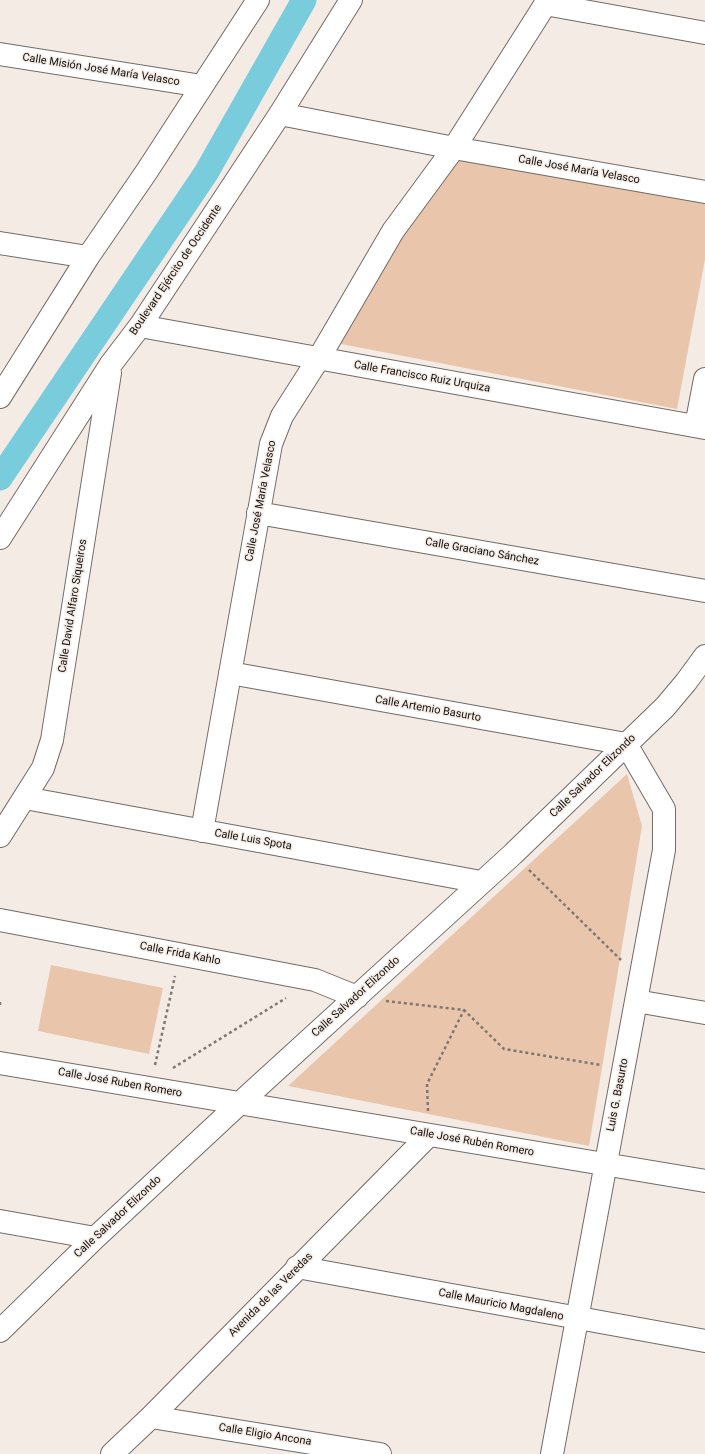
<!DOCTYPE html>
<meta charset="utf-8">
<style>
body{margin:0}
canvas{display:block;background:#f4ebe5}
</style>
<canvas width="705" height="1454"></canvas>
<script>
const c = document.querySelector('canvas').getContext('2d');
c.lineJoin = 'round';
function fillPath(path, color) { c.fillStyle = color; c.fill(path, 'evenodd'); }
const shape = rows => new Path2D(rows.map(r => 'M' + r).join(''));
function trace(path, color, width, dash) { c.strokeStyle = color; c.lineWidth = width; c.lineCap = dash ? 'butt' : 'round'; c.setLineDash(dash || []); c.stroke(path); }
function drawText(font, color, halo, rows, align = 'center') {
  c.font = font + ' Roboto,sans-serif'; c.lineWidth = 3; c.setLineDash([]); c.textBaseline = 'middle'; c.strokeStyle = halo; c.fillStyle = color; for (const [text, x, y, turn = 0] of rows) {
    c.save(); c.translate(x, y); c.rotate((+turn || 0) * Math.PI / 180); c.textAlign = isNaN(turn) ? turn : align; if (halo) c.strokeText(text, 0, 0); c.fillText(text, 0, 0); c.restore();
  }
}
fillPath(shape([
 [455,159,705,200,705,259,677,409,326,341],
 [627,774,642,826,589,1146,288,1086],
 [51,965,163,988,149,1054,38,1031]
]), '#e9c5ac');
trace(shape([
 [0,478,206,173,304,0]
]), '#78ccdc', 25);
const street = shape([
 [545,4,705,33],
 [0,54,202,86],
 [280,114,454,148,705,192],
 [0,243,88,257],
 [140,326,705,428],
 [0,397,88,257,147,171,258,0],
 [696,426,705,379],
 [258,513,705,591],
 [0,538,111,364,140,326,280,114,351,0],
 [230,673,626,744,664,809,664,850,552,1454],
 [25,798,481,882],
 [202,831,271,444,282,416,319,358,393,231,454,148,548,0],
 [0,836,43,768,52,740,110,373],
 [0,920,315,980,357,997],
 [636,1001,705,1013],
 [0,1063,705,1181],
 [0,1221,95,1238],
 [297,1267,705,1341],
 [0,1331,95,1238,240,1103,513,854,665,707,686,682,705,656],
 [151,1417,380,1454],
 [112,1454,151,1417,429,1135]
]);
trace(street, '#736b66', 24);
trace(shape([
 [529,870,621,960],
 [386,1001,464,1010,504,1049,601,1065],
 [0,1002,0,1005],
 [155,1065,175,976],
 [173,1068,286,998],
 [428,1111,427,1084,464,1010]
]), '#7e7874', 2.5, [3, 3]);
trace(street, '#fff', 22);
drawText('11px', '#100d0b', '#f4ebe5', [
 ["Calle Misión José María Velasco",101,70,9],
 ["Calle José María Velasco",579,170,10],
 ["Boulevard Ejército de Occidente",176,270,-56],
 ["Calle Francisco Ruiz Urquiza",422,377,10],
 ["Calle José María Velasco",261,501,-79],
 ["Calle Graciano Sánchez",482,552,10],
 ["Calle David Alfaro Siqueiros",73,606,-81],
 ["Calle Artemio Basurto",428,709,10],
 ["Calle Salvador Elizondo",593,776,-44],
 ["Calle Luis Spota",253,840,10],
 ["Calle Frida Kahlo",180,954,11],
 ["Calle Salvador Elizondo",356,997,-42],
 ["Calle José Ruben Romero",120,1083,10],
 ["Luis G. Basurto",618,1095,-79],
 ["Calle José Rubén Romero",472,1142,10],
 ["Calle Salvador Elizondo",118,1217,-43],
 ["Avenida de las Veredas",271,1295,-45],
 ["Calle Mauricio Magdaleno",501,1305,11],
 ["Calle Eligio Ancona",265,1435,9]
]);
</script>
